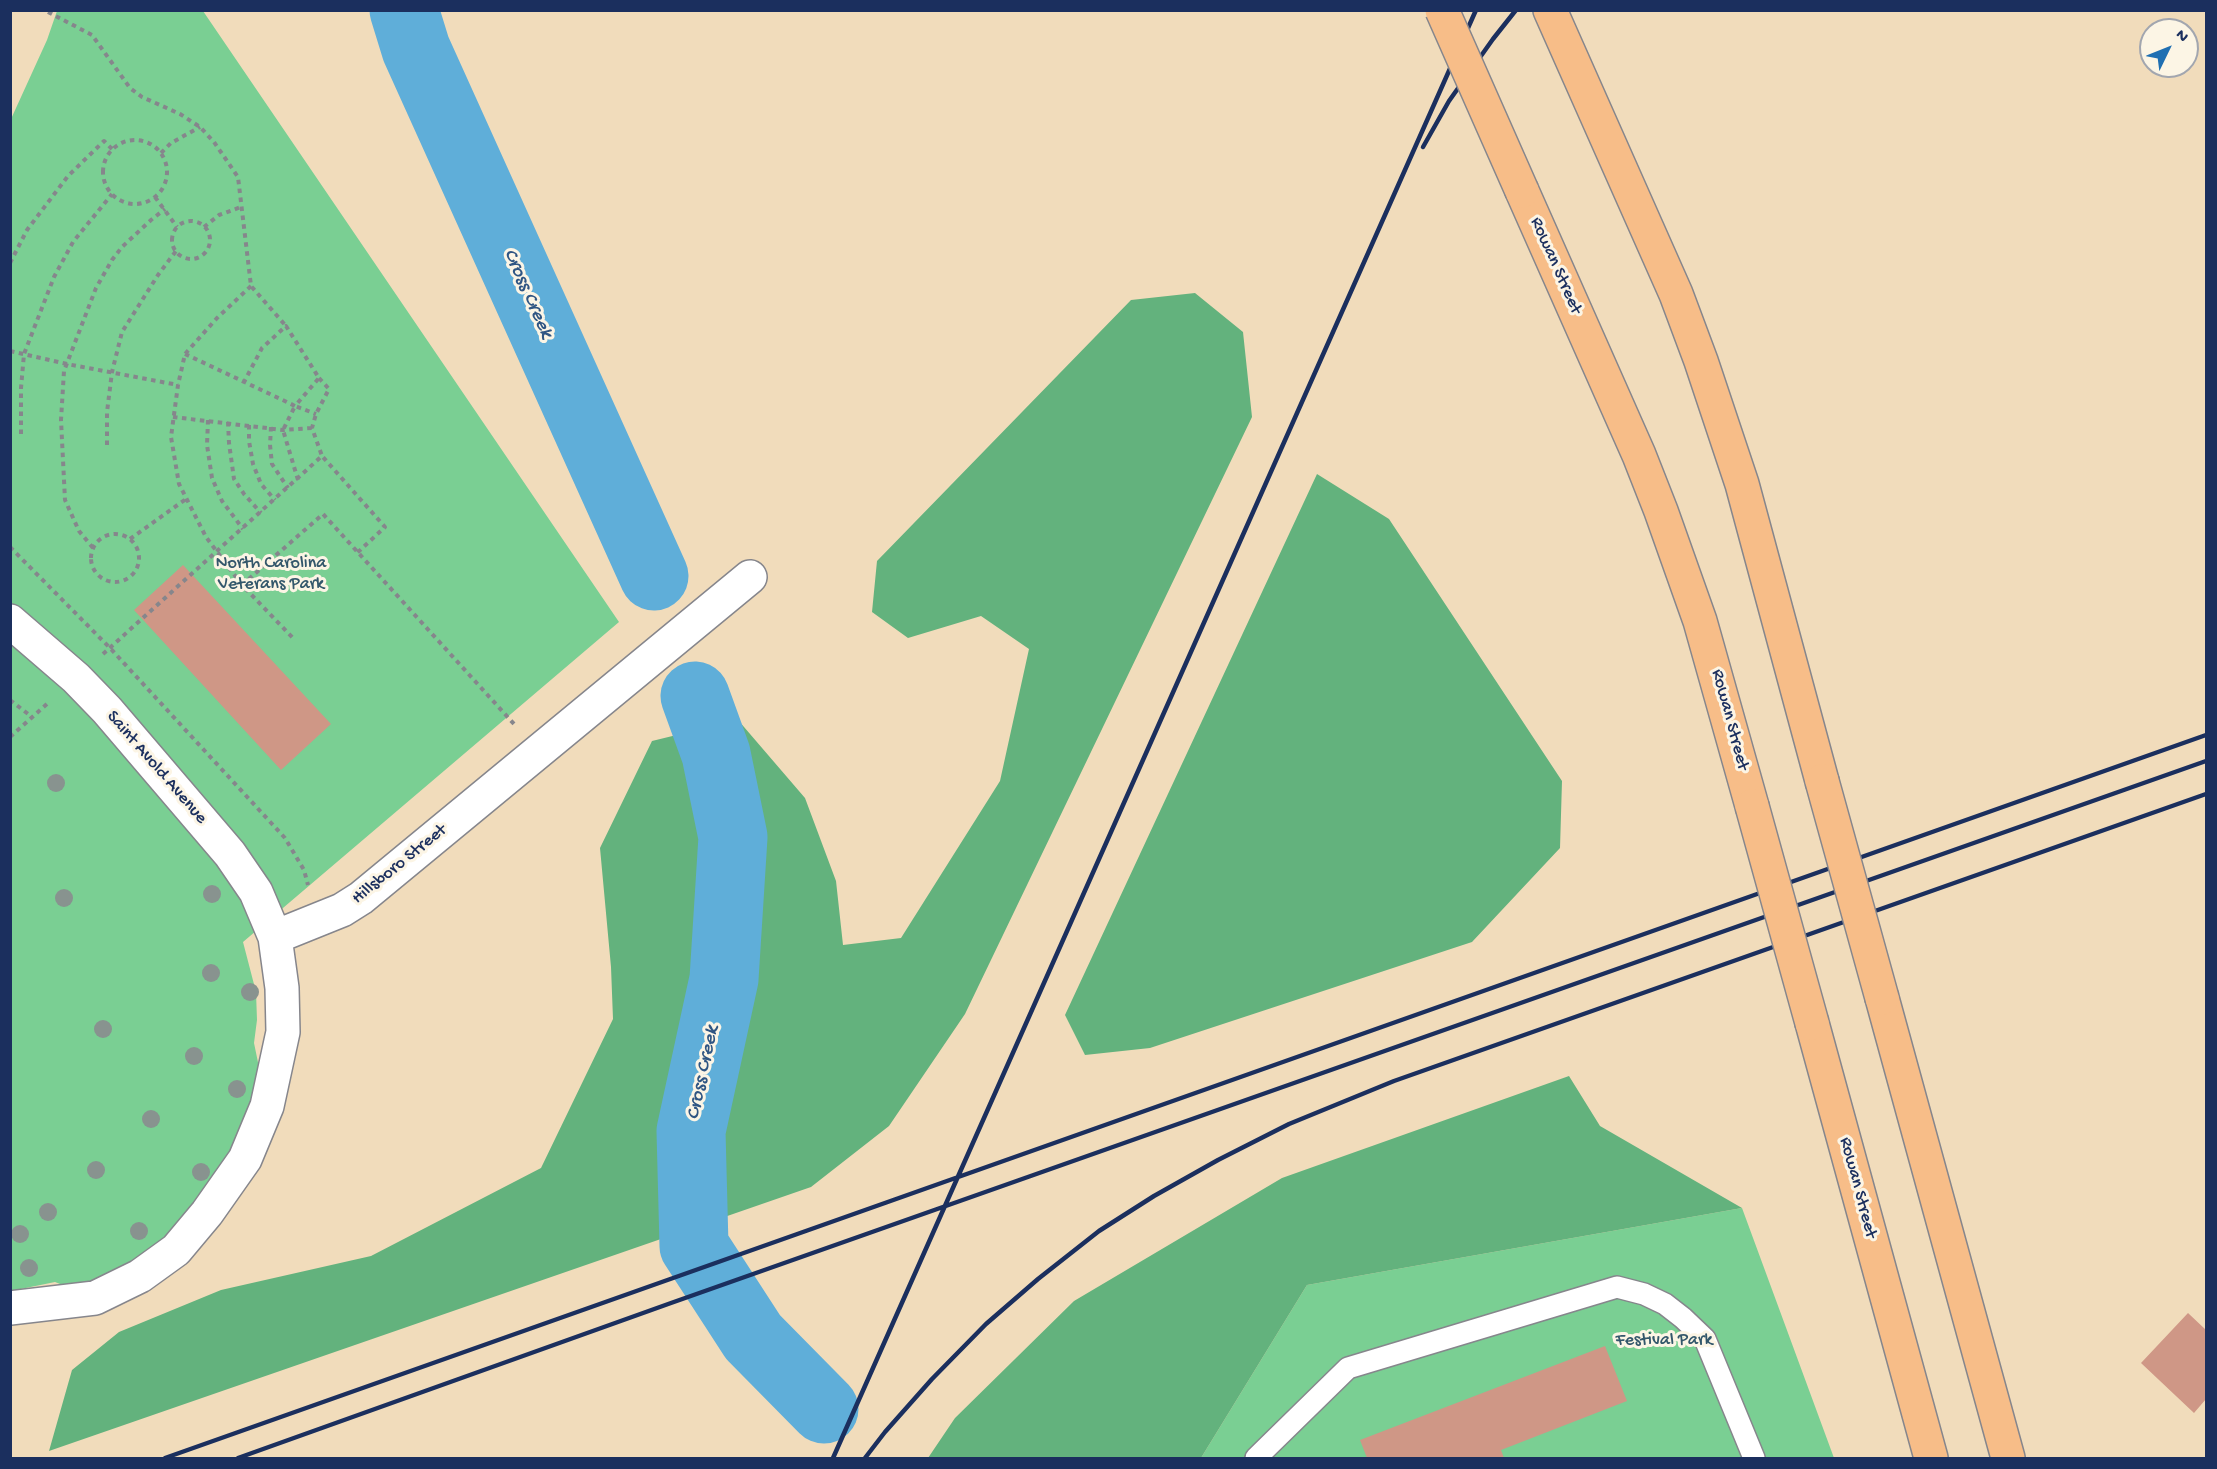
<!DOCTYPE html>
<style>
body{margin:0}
#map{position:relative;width:2217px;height:1469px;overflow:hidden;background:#f1dcbb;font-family:"Gochi Hand",sans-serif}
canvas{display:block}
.frame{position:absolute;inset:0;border:12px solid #1b2f5e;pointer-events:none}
.north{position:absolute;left:2139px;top:18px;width:60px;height:60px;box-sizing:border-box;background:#fcf5e5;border:2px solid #a2a6af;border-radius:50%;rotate:47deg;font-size:16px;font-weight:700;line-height:24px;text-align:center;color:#1b2f5e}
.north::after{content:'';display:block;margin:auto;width:21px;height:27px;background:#1f6fb2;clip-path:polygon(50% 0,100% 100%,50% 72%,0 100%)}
</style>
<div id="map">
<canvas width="2217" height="1469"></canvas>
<div class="frame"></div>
<div class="north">N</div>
</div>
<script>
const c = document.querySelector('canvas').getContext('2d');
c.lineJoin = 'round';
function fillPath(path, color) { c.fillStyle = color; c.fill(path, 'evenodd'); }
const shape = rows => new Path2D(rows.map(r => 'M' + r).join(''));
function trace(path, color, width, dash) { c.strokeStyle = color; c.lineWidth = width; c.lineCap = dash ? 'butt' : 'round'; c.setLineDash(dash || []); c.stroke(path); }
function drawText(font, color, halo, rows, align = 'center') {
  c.font = font + ' "Gochi Hand",sans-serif'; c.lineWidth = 6; c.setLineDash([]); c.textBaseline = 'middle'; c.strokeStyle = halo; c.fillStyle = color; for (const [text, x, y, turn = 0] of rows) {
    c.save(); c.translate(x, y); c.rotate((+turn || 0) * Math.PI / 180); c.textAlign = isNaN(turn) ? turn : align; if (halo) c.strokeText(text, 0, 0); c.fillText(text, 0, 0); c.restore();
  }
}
fillPath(shape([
 [57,11,203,11,619,622,243,942,256,992,257,1020,254,1043,267,1106,207,1213,95,1298,55,1282,11,1291,11,119,47,40],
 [1742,1208,1834,1458,1201,1458,1307,1285]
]), '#7acf93');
fillPath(shape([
 [1195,293,1243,332,1252,417,965,1014,889,1126,811,1187,49,1451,72,1370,119,1332,221,1290,371,1256,541,1168,613,1019,611,967,600,848,652,741,738,720,805,798,836,881,843,945,901,938,1000,781,1029,649,981,616,908,638,872,612,877,561,1131,300],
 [1317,474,1389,519,1562,781,1560,848,1472,942,1150,1048,1085,1055,1065,1015],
 [1569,1076,1600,1126,1742,1208,1307,1285,1201,1458,928,1458,955,1418,1074,1301,1282,1178]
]), '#63b27d');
trace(shape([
 [404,10,416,49,654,576],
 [695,696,716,754,733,837,724,979,691,1131,694,1246,753,1337,824,1409]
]), '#5faed9', 69);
fillPath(shape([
 [183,565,331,724,281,770,134,610],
 [2188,1313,2206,1330,2206,1399,2194,1413,2141,1363],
 [1605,1346,1627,1401,1501,1450,1504,1458,1367,1458,1360,1440]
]), '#cf9786');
const lane = shape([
 [1256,1458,1348,1368,1617,1287,1644,1294,1665,1304,1683,1318,1705,1339,1754,1458]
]);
const street = shape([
 [10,621,76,678,107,710,230,854,256,892,275,937,282,988,283,1032,267,1106,245,1159,207,1213,176,1250,140,1276,95,1298,10,1308],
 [275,937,342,910,361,898,750,577]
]);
const primary = shape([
 [1550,10,1676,294,1701,361,1742,484,1822,781],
 [1522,191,1639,455,1661,511,1700,621,1752,806],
 [1882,998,2008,1458],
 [1812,1023,1931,1458]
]);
trace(lane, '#86868c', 24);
trace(street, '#86868c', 36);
trace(primary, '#86868c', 36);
trace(shape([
 [48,12,92,35,130,88,142,97,180,114,200,127,214,142,238,177,251,286,286,326],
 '103 172a32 32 0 1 1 64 0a32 32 0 1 1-64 0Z',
 [161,153,171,143,200,127],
 [155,197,177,227],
 '172 240a19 19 0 1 1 38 0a19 19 0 1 1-38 0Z',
 [204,227,219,215,241,207],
 [10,263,27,230,68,176,104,141,112,149],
 [251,286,217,318,185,354,178,385,171,437,179,484,206,537,242,585,293,638],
 [10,351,67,364,178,385],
 [185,354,289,403,295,406,319,378,286,326,262,348,244,382],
 [319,378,329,389,316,414,312,428,322,456],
 [173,417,283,430,312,428],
 [208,420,207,445,212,478,222,501,243,529],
 [228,422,229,443,234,479,244,494,261,513],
 [249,425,249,441,253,464,261,484,275,500],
 [271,427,270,445,272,464,288,488],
 [21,434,21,388,24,354,54,277,73,242,112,194],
 [107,445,107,412,112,372,122,332,158,275,176,251],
 [298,480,283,430,295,406,316,414],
 '91 558a24 24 0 1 1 48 0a24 24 0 1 1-48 0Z',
 [130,539,186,499],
 [10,547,110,648,285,838,304,870,308,885],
 [93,548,79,531,65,500,61,420,64,371,96,288,112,260,122,247,151,220,165,209],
 [242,585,323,514,514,724],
 [103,654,322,456,385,527,357,553],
 [10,700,32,717],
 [10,737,48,703]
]), '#86868c', 4, [4.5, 4.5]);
trace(lane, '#fff', 21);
trace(street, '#fff', 33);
trace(primary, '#f7bd88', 33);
trace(shape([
 [1423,147,1449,101,1493,39,1516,10],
 [165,1458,2206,735],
 [238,1458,671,1303,2206,761],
 [833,1458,1476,10],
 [865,1458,885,1432,932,1379,986,1324,1038,1279,1099,1231,1154,1196,1218,1160,1289,1124,1394,1081,2206,794]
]), '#1b2f5e', 4.5);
const primaryBridge = shape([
 [1442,10,1522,191],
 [1822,781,1882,998],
 [1752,806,1812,1023]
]);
trace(primaryBridge, '#86868c', 36, []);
trace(primaryBridge, '#f7bd88', 33);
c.fillStyle = '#88938f';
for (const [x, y] of [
 [56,783],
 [212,894],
 [64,898],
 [211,973],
 [250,992],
 [103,1029],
 [194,1056],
 [237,1089],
 [151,1119],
 [96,1170],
 [201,1172],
 [48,1212],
 [139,1231],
 [20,1234],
 [29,1268]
]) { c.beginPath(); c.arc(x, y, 9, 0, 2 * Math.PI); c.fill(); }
drawText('18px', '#1b2f5e', '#fcf5e5', [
 ["Rowan Street",1555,266,66],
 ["Rowan Street",1729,720,75],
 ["Saint Avold Avenue",156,768,49],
 ["Hillsboro Street",400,865,-39],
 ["Rowan Street",1857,1188,75]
]);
drawText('18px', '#33576b', '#fcf5e5', [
 ["North Carolina",271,564],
 ["Veterans Park",271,585],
 ["Festival Park",1664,1341]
]);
drawText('italic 20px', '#2f5583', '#fcf5e5', [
 ["Cross Creek",527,294,66],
 ["Cross Creek",704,1073,-78]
]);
</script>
